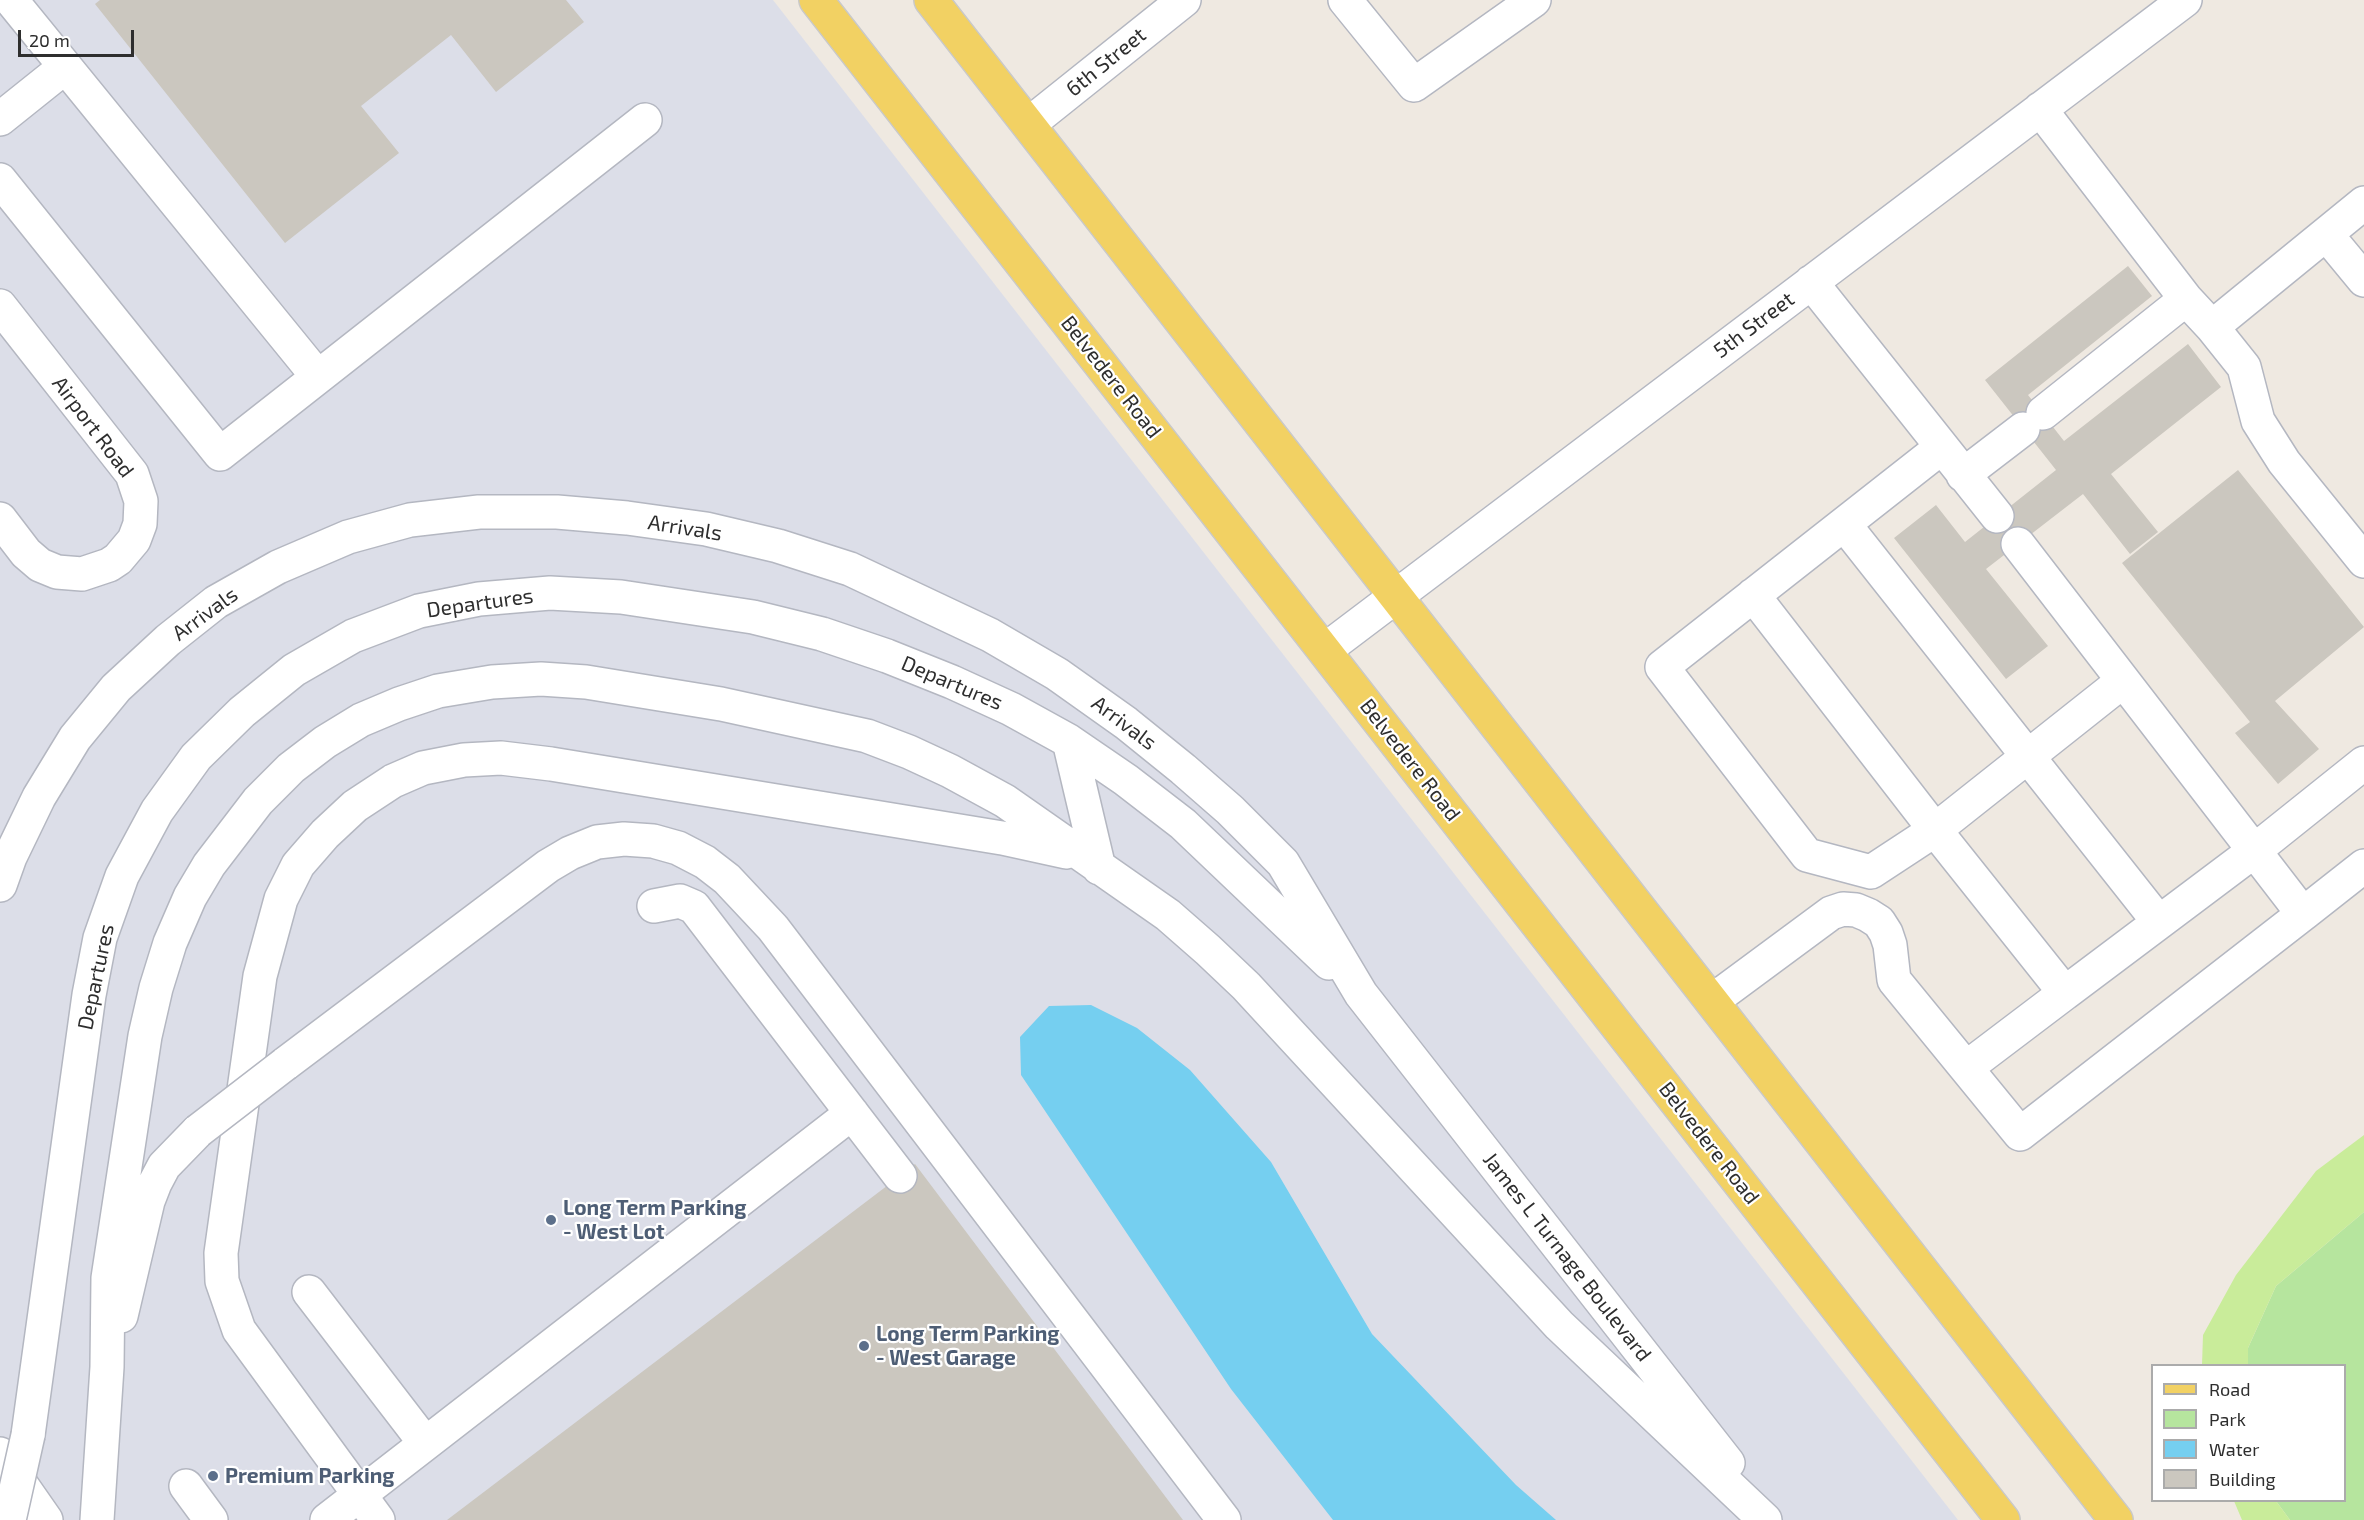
<!DOCTYPE html>
<style>
body{margin:0}
#map{position:relative;width:2364px;height:1520px;overflow:hidden;background:#efe9e1;font-family:"Exo 2",sans-serif}
canvas{display:block}
.legend{position:absolute;left:2151px;top:1364px;width:195px;height:138px;box-sizing:border-box;background:#fff;border:2px solid #ababab;margin:0;padding:8px 10px;list-style:none;font-size:18px;color:#2e2e2e}
.legend li{display:flex;align-items:center;gap:12px;height:30px}
.legend b{width:30px;border:2px solid #ababab}
.scale{position:absolute;left:18px;top:30px;width:116px;height:27px;box-sizing:border-box;border:3px solid #2e2e2e;border-top:0;padding-left:8px;font-size:18px;line-height:21px;white-space:nowrap;color:#2e2e2e;-webkit-text-stroke:4px #fff;paint-order:stroke}
</style>
<div id="map">
<canvas width="2364" height="1520"></canvas>
<ul class="legend">
<li><b style="height:8px;background:#f2d163"></b>Road</li>
<li><b style="height:16px;background:#b6e59e"></b>Park</li>
<li><b style="height:16px;background:#75cff0"></b>Water</li>
<li><b style="height:16px;background:#cbc7bf"></b>Building</li>
</ul>
<div class="scale">20 m</div>
</div>
<script>
const c = document.querySelector('canvas').getContext('2d');
c.lineJoin = 'round';
function fillPath(path, color) { c.fillStyle = color; c.fill(path, 'evenodd'); }
const shape = rows => new Path2D(rows.map(r => 'M' + r).join(''));
function trace(path, color, width, dash) { c.strokeStyle = color; c.lineWidth = width; c.lineCap = dash ? 'butt' : 'round'; c.setLineDash(dash || []); c.stroke(path); }
function drawText(font, color, halo, rows, align = 'center') {
  c.font = font + ' "Exo 2",sans-serif'; c.lineWidth = 4.5; c.setLineDash([]); c.textBaseline = 'middle'; c.strokeStyle = halo; c.fillStyle = color; for (const [text, x, y, turn = 0] of rows) {
    c.save(); c.translate(x, y); c.rotate((+turn || 0) * Math.PI / 180); c.textAlign = isNaN(turn) ? turn : align; if (halo) c.strokeText(text, 0, 0); c.fillText(text, 0, 0); c.restore();
  }
}
fillPath(shape([
 [0,0,773,0,1958,1520,0,1520]
]), '#dcdee8');
fillPath(shape([
 [2364,1212,2364,1520,2290,1520,2276,1501,2344,1500,2344,1366,2248,1366,2248,1348,2276,1286]
]), '#b6e59e');
fillPath(shape([
 [2364,1135,2364,1212,2276,1286,2248,1348,2248,1365,2202,1365,2203,1335,2236,1275,2316,1171],
 [2234,1501,2276,1501,2290,1520,2242,1520]
]), '#c9ec9a');
fillPath(shape([
 [1091,1005,1137,1028,1190,1070,1271,1162,1372,1334,1516,1485,1556,1520,1333,1520,1231,1389,1021,1075,1020,1037,1049,1006]
]), '#75cff0');
fillPath(shape([
 [100,0,566,0,584,22,496,92,451,35,361,106,399,153,285,243,95,4],
 [2128,266,2152,296,2028,395,2064,441,2188,344,2221,387,2111,474,2158,532,2130,554,2083,494,1986,569,2048,646,2006,679,1894,538,1936,505,1965,542,2056,470,1985,380],
 [2238,470,2364,627,2275,701,2319,749,2278,784,2235,733,2250,722,2122,563],
 [915,1164,1183,1520,447,1520,900,1176]
]), '#cbc7bf');
const minor = shape([
 [11,0,318,377,645,120],
 [1345,0,1414,85,1534,0],
 [2040,109,2186,299,2212,327,2244,367,2258,421,2284,462,2364,561],
 [0,119,65,67],
 [1029,124,1184,0],
 [0,180,220,454,318,377],
 [2326,234,2364,280],
 [1811,282,1997,516],
 [0,306,132,474,141,501,140,524,134,540,118,559,109,565,82,574,57,572,40,565,26,553,0,519],
 [2212,327,2364,203],
 [2043,413,2186,299],
 [1942,447,1662,667,1807,855,1871,872,1935,830,2123,681],
 [1963,475,2023,429],
 [1844,524,2158,921],
 [1753,595,1935,830,2065,993,2254,851,2364,763],
 [1325,650,2185,0],
 [1069,741,1099,868],
 [0,885,10,857,39,797,75,738,116,688,168,640,216,602,278,567,348,537,410,520,479,512,557,512,627,518,706,529,778,546,850,569,990,635,1057,674,1126,723,1183,769,1230,810,1283,863,1361,994,1728,1463],
 [654,906,680,901,694,907,900,1176],
 [2303,914,2364,866],
 [1712,1001,1831,913,1843,909,1856,910,1868,915,1879,922,1886,933,1890,945,1894,980,2020,1134,2303,914,2018,544],
 [285,1064,548,866,570,853,597,842,624,839,653,841,678,848,705,862,727,879,773,928,1224,1520],
 [1966,1068,2065,993],
 [309,1292,425,1443],
 [121,1316,148,1201,155,1183,164,1166,198,1131],
 [28,1435,89,995,100,938,122,876,157,811,196,757,242,712,294,670,353,636,419,611,479,599,550,593,621,597,753,617,822,634,887,656,952,682,1011,709,1069,741,1126,780,1183,824,1329,963],
 [0,1454,46,1520],
 [186,1486,211,1520],
 [97,1520,107,1367,108,1278,145,1036,156,988,170,943,190,897,209,865,258,801,291,768,325,742,361,720,399,704,438,691,492,682,541,679,586,682,721,704,867,736,909,752,950,771,1005,801,1168,915,1208,950,1246,986,1559,1325,1765,1520],
 [327,1520,852,1113],
 [378,1520,239,1330,222,1281,221,1253,260,976,281,899,298,865,325,834,355,806,393,781,423,768,464,760,501,758,551,764,1002,838,1066,852]
]);
const major = shape([
 [816,0,2003,1520],
 [931,0,2116,1520]
]);
trace(minor, '#b4b7c1', 36);
trace(major, '#c9c9c9', 36);
trace(minor, '#fff', 33);
trace(major, '#f2d163', 33);
const minorBridge = shape([
 [198,1131,285,1064],
 [9,1520,28,1435]
]);
trace(minorBridge, '#b4b7c1', 36, []);
trace(minorBridge, '#fff', 33);
for (const [x, y, r, color] of [
 [551,1220,6,"#5c6f8a"],
 [864,1346,6,"#5c6f8a"],
 [213,1476,6,"#5c6f8a"]
]) { const dot = new Path2D(); dot.arc(x, y, r, 0, 2 * Math.PI); c.fillStyle = color; c.fill(dot); trace(dot, '#fff', 2); }
drawText('21px', '#2e2e2e', '#fff', [
 ["6th Street",1106,62,-39],
 ["5th Street",1754,325,-37],
 ["Belvedere Road",1111,377,52],
 ["Airport Road",93,427,53],
 ["Arrivals",685,528,9],
 ["Departures",480,603,-8],
 ["Arrivals",205,614,-36],
 ["Departures",952,683,23],
 ["Arrivals",1124,723,37],
 ["Belvedere Road",1410,760,52],
 ["Departures",96,977,-78],
 ["Belvedere Road",1709,1143,52],
 ["James L Turnage Boulevard",1567,1257,52]
]);
drawText('bold 21px', '#4e5e75', '#fff', [
 ["Long Term Parking",563,1208],
 ["- West Lot",563,1232],
 ["Long Term Parking",876,1334],
 ["- West Garage",876,1358],
 ["Premium Parking",225,1476]
], 'left');
</script>
